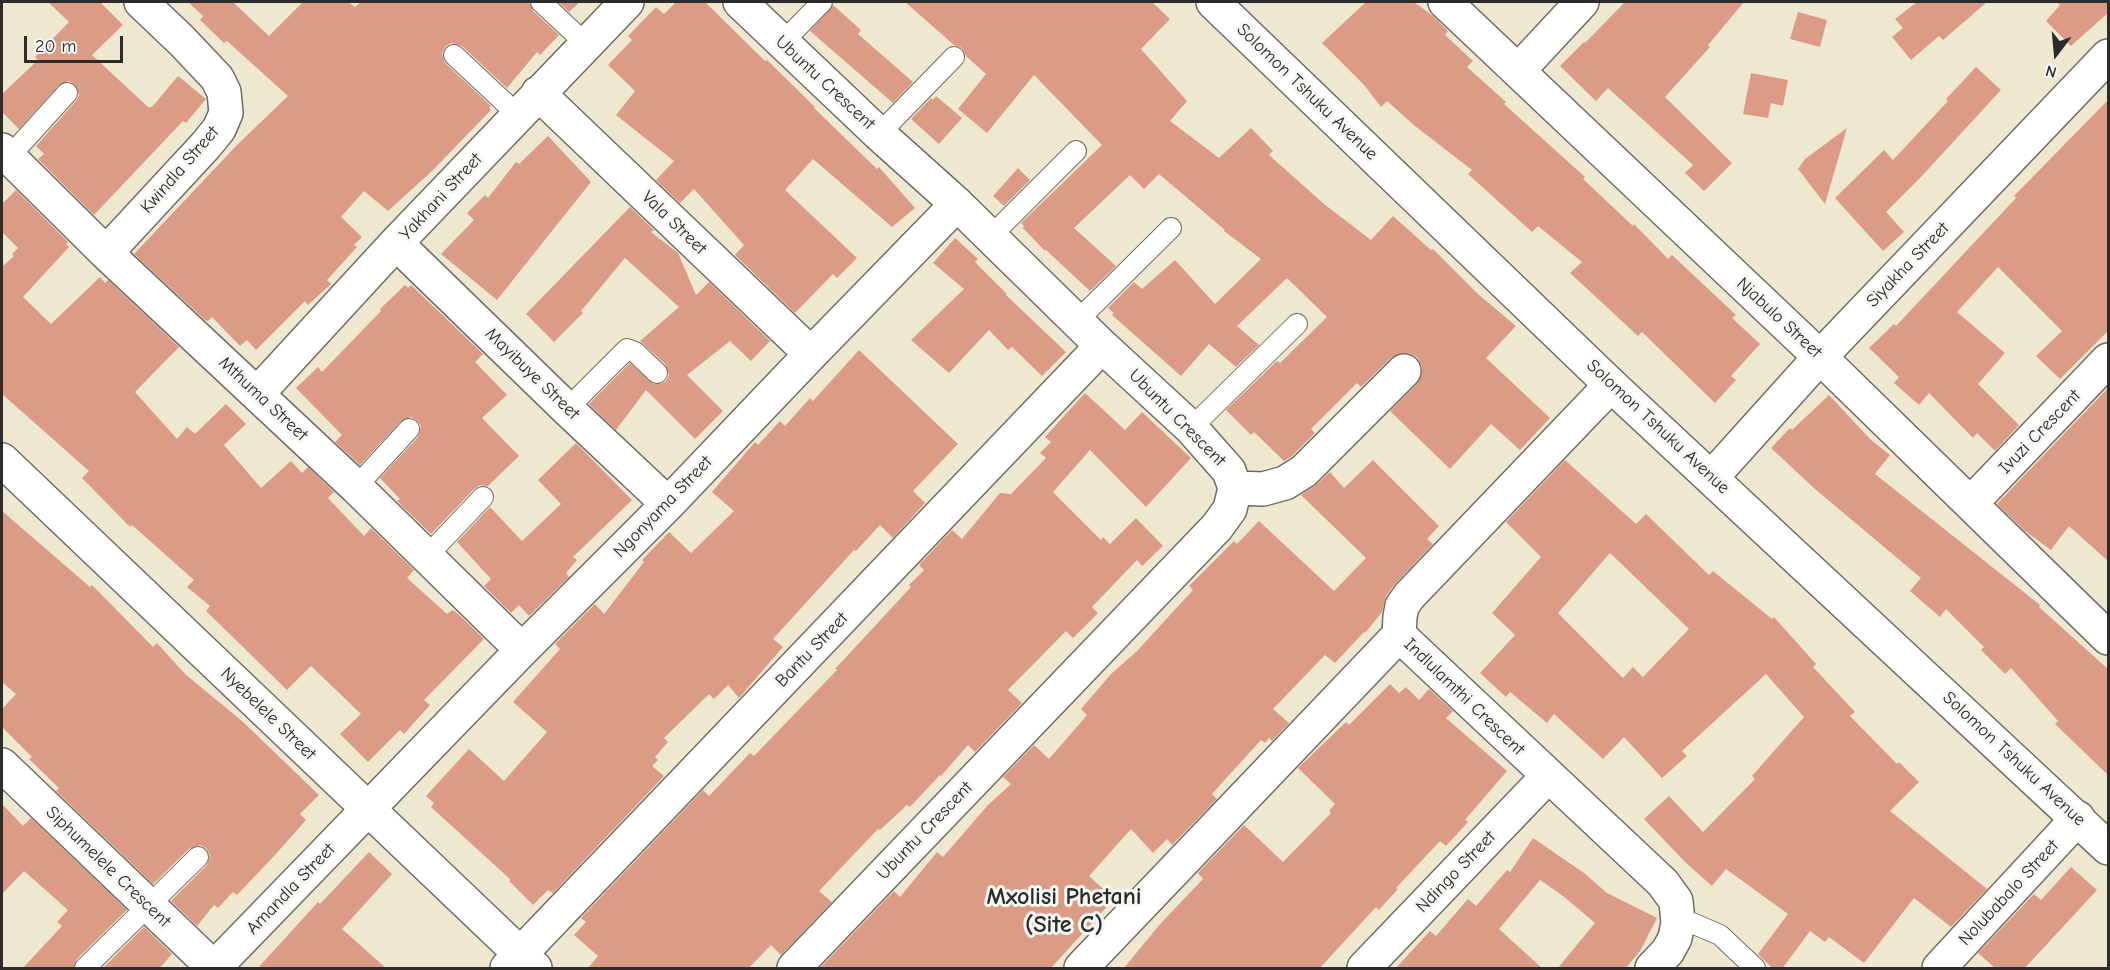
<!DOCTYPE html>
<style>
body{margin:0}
#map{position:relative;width:2110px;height:970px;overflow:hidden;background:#eee8d1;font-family:"Comic Neue",sans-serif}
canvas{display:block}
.frame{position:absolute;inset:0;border:3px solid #2b2b2b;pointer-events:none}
.north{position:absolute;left:2026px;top:24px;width:60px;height:60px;-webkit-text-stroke:4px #f6f6f2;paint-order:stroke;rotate:196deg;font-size:16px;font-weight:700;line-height:24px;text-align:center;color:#2b2b2b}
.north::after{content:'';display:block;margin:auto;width:21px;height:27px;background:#2b2b2b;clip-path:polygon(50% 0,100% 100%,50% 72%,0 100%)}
.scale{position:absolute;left:24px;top:36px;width:99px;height:27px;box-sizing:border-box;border:3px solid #2b2b2b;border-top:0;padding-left:8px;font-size:18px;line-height:21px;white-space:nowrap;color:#2b2b2b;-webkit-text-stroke:4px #f6f6f2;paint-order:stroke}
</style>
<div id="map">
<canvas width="2110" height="970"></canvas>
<div class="frame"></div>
<div class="north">N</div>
<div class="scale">20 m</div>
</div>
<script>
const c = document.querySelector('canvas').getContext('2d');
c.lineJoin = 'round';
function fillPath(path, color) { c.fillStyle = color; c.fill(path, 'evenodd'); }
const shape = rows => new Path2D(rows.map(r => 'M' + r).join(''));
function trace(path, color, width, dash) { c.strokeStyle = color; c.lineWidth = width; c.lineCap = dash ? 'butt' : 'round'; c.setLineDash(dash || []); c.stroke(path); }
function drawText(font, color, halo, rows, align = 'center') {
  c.font = font + ' "Comic Neue",sans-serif'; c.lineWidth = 6; c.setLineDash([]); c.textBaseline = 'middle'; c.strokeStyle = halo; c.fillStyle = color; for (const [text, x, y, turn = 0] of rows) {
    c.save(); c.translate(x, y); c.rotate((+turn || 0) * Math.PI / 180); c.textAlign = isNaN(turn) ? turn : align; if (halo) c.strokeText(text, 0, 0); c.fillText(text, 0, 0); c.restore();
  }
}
fillPath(shape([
 [48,2,100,2,123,25,92,55,148,107,152,107,178,76,206,99,186,123,183,121,94,215,38,159,44,154,36,146,76,101,79,95,75,85,69,81,59,85,19,129,2,112,2,94,38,60,35,57,69,22],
 [188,2,233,2,269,36,303,2,348,2,355,7,361,2,529,2,533,11,559,35,540,55,537,52,507,88,462,46,451,43,446,46,442,53,445,63,491,106,489,108,491,110,433,170,388,211,364,191,341,217,362,237,354,245,357,247,327,280,331,284,308,305,305,301,256,350,247,340,240,346,212,317,208,321,205,320,134,254,238,144,288,96,227,41,224,43,200,20,203,16],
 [558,2,580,2,569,12],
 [676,2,705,2,765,61,767,60,815,107,814,108,877,169,879,167,915,208,892,227,813,159,785,190,857,258,837,278,833,274,795,313,735,255,744,245,694,189,680,203,656,180,674,161,616,115,635,91,608,65,632,40,628,36,656,7,664,14],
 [905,2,1152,2,1170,19,1141,49,1187,101,1170,121,1219,158,1251,128,1273,151,1269,155,1324,204,1371,240,1393,216,1431,250,1433,249,1478,294,1516,326,1486,358,1550,418,1520,450,1491,424,1450,469,1390,411,1417,384,1422,375,1422,366,1417,357,1409,353,1400,353,1391,358,1361,387,1357,383,1311,429,1315,433,1292,456,1284,461,1254,432,1251,435,1226,410,1277,361,1280,363,1327,317,1287,278,1237,326,1259,345,1236,367,1209,344,1181,376,1112,315,1114,313,1108,308,1134,282,1142,289,1175,260,1215,304,1261,259,1224,231,1225,230,1159,174,1144,189,1130,175,1074,228,1116,266,1090,291,1046,250,1045,251,1023,228,1024,226,1021,223,1102,145,1034,75,987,133,958,109,986,74,966,56,962,48,954,45],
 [1366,2,1414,2,1432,15,1448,31,1445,35,1473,61,1467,67,1506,102,1504,104,1585,177,1583,179,1633,226,1634,224,1668,259,1672,255,1736,315,1732,318,1760,344,1731,376,1736,380,1715,403,1642,332,1638,336,1570,273,1582,262,1538,226,1532,232,1468,174,1472,170,1415,126,1387,101,1381,107,1364,85,1322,43],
 [1625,2,1744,2,1708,45,1710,47,1665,97,1732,163,1704,191,1685,173,1693,165,1608,88,1596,101,1560,66,1584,42,1585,43],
 [1917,2,1987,2,1943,40,1939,36,1911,60,1892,37,1903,28,1895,19],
 [2056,2,2109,2,2109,12,2071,46,2046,21,2060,5],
 [833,5,861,30,858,34,913,82,893,103,810,31],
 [1798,12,1827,20,1820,47,1790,39],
 [1976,67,2001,90,1921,177,1886,212,1904,232,1883,251,1835,198,1884,150,1893,160,1948,101,1946,99],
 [1751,73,1788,80,1783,106,1771,103,1768,118,1743,114],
 [936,96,962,118,939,144,911,119,931,98,933,100],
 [2109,99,2109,330,2060,379,2036,356,2062,331,1998,267,1957,312,2005,353,1978,384,2019,425,1995,451,1977,433,1973,438,1929,393,1919,405,1894,383,1899,377,1869,348,1894,324,1896,326,2016,198,2014,196],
 [1847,128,1825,204,1798,169,1805,159],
 [548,136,591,182,497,300,441,254,474,220,467,213,485,195,488,198,516,162,519,164],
 [1018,168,1030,180,1004,206,993,196],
 [16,190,68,242,66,244,69,247,23,297,51,324,100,277,105,283,108,280,179,347,135,392,177,439,187,427,195,434,226,404,246,424,224,445,261,488,291,461,302,473,308,467,334,492,328,498,364,536,371,528,414,570,407,578,447,614,452,610,456,612,484,639,424,700,430,705,404,734,400,730,368,762,340,734,361,714,311,666,287,690,206,611,210,606,187,587,194,580,132,525,130,527,82,478,89,471,2,394,2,267,14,256,12,254,18,248,2,232,2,204],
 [630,207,654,230,651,232,678,253,696,295,709,282,770,341,751,361,730,341,687,375,723,411,695,439,646,390,616,430,589,404,630,363,654,384,661,384,666,381,669,375,665,364,640,341,679,307,625,258,581,311,583,313,554,342,526,314],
 [955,238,978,259,975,262,1007,294,1006,295,1066,352,1042,376,1012,347,1008,350,989,330,949,373,911,340,964,289,933,263],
 [405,285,408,288,411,285,483,354,475,362,507,395,482,418,519,456,488,486,480,485,474,489,431,534,397,501,400,499,380,478,418,437,421,426,417,421,411,417,401,421,360,465,335,442,342,435,296,388,318,367,322,372,381,311,380,309],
 [859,350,958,444,913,491,925,503,893,538,880,525,856,551,854,550,773,639,783,647,739,698,728,685,714,699,709,694,664,738,668,742,655,757,658,760,652,766,664,776,553,893,548,890,533,905,509,881,511,880,431,807,434,803,426,796,469,749,504,781,547,732,513,702,560,649,555,644,595,604,604,614,644,562,642,560,669,532,691,553,734,511,712,492,755,442,758,445,780,421,785,426,810,398,813,401],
 [2109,387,2109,562,2069,526,2051,550,2025,531,1997,504],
 [1085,393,1125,430,1142,412,1191,458,1146,507,1090,450,1053,492,1101,540,1103,537,1110,544,1136,518,1163,546,1142,566,1137,560,1092,607,1098,613,1073,638,1066,631,1008,690,1022,703,975,752,968,745,941,776,940,775,910,807,907,805,880,830,878,829,819,891,832,902,781,955,771,945,748,969,587,969,598,956,574,935,586,922,581,918,703,790,709,796,750,753,754,756,837,670,835,669,911,587,909,585,924,570,919,565,952,530,962,539,1000,493,1011,494,1046,458,1040,453,1051,442,1045,437],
 [1829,395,1871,440,1890,455,1875,474,2040,605,2039,607,2109,670,2109,776,2055,724,2058,721,2011,668,2005,674,1981,650,1984,647,1946,609,1940,617,1910,591,1921,578,1815,489,1771,448,1790,428,1792,430],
 [576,443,632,500,573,557,577,560,566,573,569,577,529,616,519,605,511,613,484,586,491,579,457,542,490,507,522,541,561,504,538,480],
 [1373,460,1439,526,1427,539,1433,544,1394,585,1386,596,1382,612,1365,633,1364,632,1335,663,1325,655,1273,709,1289,723,1272,741,1269,738,1265,743,1261,740,1212,794,1217,799,1172,845,1167,839,1153,853,1131,829,1089,876,1114,899,1050,969,819,969,894,891,900,897,937,852,943,857,988,805,1011,784,1003,777,1034,745,1049,759,1087,715,1081,709,1111,674,1137,651,1193,590,1189,586,1234,541,1237,544,1259,521,1334,591,1366,558,1301,495,1317,484,1330,472,1344,488],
 [1565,460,1636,524,1646,514,1709,575,1713,571,1772,619,1774,617,1816,664,1813,667,1855,712,1850,716,1897,764,1899,762,1919,782,1890,811,1987,889,1951,927,1914,898,1864,963,1829,937,1825,942,1810,931,1782,969,1773,969,1758,954,1788,914,1726,869,1712,886,1686,863,1644,819,1669,796,1703,832,1755,779,1752,776,1804,717,1766,674,1682,751,1687,756,1662,778,1624,737,1603,759,1554,714,1547,723,1510,692,1506,697,1480,673,1515,635,1492,613,1541,557,1506,522],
 [1610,553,1689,629,1643,677,1633,667,1623,678,1558,613],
 [2,511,90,587,92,585,153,647,157,643,185,674,242,721,319,795,300,814,306,820,275,855,237,895,233,892,218,908,214,905,197,926,171,901,207,865,210,855,206,848,201,845,190,848,153,884,56,791,59,788,29,759,32,757,2,727,2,709,16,694,2,682],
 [1390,684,1399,693,1406,687,1419,700,1429,689,1453,711,1446,718,1507,771,1465,820,1468,822,1446,846,1440,841,1396,888,1398,889,1379,910,1376,907,1319,969,1123,969,1161,923,1203,879,1198,873,1244,825,1283,862,1331,813,1329,811,1335,804,1298,768,1346,722,1349,725],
 [2,804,23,826,31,818,127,910,77,959,73,969,22,969,62,926,57,922,68,910,24,871,2,894],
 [1533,838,1584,873,1607,893,1657,918,1640,951,1625,969,1557,969,1595,923,1563,896,1540,880,1499,929,1543,969,1395,969,1430,931,1436,936,1468,899,1476,906,1507,870,1510,872],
 [369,852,392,874,342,929,387,969,257,969,318,902,320,904],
 [2071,867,2097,890,2024,969,1996,969,1978,953,2034,894,2041,900],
 [144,927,172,954,159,969,102,969]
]), '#dc9b85');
const lane = shape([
 [541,2,586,44],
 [782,43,822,2],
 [454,55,518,115],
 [879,134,954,57],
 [9,157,67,93],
 [990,237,1076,151],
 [1077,321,1171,228],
 [567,409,627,349,635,352,657,373],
 [1191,428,1297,324],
 [356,487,409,429],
 [427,556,483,497],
 [1678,923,1692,923,1720,935,1755,968],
 [85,968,198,857]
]);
const street = shape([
 [740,2,879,134,957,204,1102,346,1191,428,1229,471,1235,488,1230,509,1217,527,794,968],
 [1445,2,1820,357,2108,638],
 [1518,71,1582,2],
 [538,93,811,354],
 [2,150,106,253,356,487,522,650],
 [396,243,567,409,668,504],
 [106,253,206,145,219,129,226,113,224,92,217,78,182,41,141,2],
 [257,394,396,243,627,2],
 [2,460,535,968],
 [1712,477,1820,357,2108,56],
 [1235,488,1263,489,1285,483,1304,471,1404,371],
 [1971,503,2108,360],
 [1399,635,1663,883,1676,901,1678,923,1675,938,1668,951,1652,968],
 [1399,635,1400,617,1402,606,1409,596,1611,385],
 [2,765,214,968],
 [214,968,522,650,668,504,811,354,957,204],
 [507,968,1102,346],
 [1081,968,1399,635],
 [1364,968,1548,776],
 [1939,968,2078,818]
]);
const secondary = shape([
 [1213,2,1611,385,2108,848]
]);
trace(lane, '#6f6d65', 22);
trace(street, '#6f6d65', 36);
trace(secondary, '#6f6d65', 36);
trace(lane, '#fff', 20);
trace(street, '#fff', 33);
trace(secondary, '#fff', 33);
drawText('18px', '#2b2b2b', '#f6f6f2', [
 ["Ubuntu Crescent",825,83,43],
 ["Solomon Tshuku Avenue",1307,92,44],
 ["Kwindla Street",180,170,-49],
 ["Yakhani Street",441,197,-47],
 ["Vala Street",674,223,44],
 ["Siyakha Street",1908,265,-46],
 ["Njabulo Street",1779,318,43],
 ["Mayibuye Street",532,374,44],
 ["Mthuma Street",263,399,43],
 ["Ubuntu Crescent",1177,418,45],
 ["Solomon Tshuku Avenue",1658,427,43],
 ["Ivuzi Crescent",2040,432,-46],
 ["Ngonyama Street",663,507,-46],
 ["Bantu Street",812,650,-46],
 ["Indlulamthi Crescent",1464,697,44],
 ["Nyebelele Street",268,714,44],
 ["Solomon Tshuku Avenue",2014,759,43],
 ["Ubuntu Crescent",925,831,-46],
 ["Siphumelele Crescent",108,867,44],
 ["Ndingo Street",1456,872,-46],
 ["Amandla Street",291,889,-46],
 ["Nolubabalo Street",2009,893,-47]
]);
drawText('bold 24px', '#2b2b2b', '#f6f6f2', [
 ["Mxolisi Phetani",1064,897],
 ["(Site C)",1064,925]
]);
</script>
